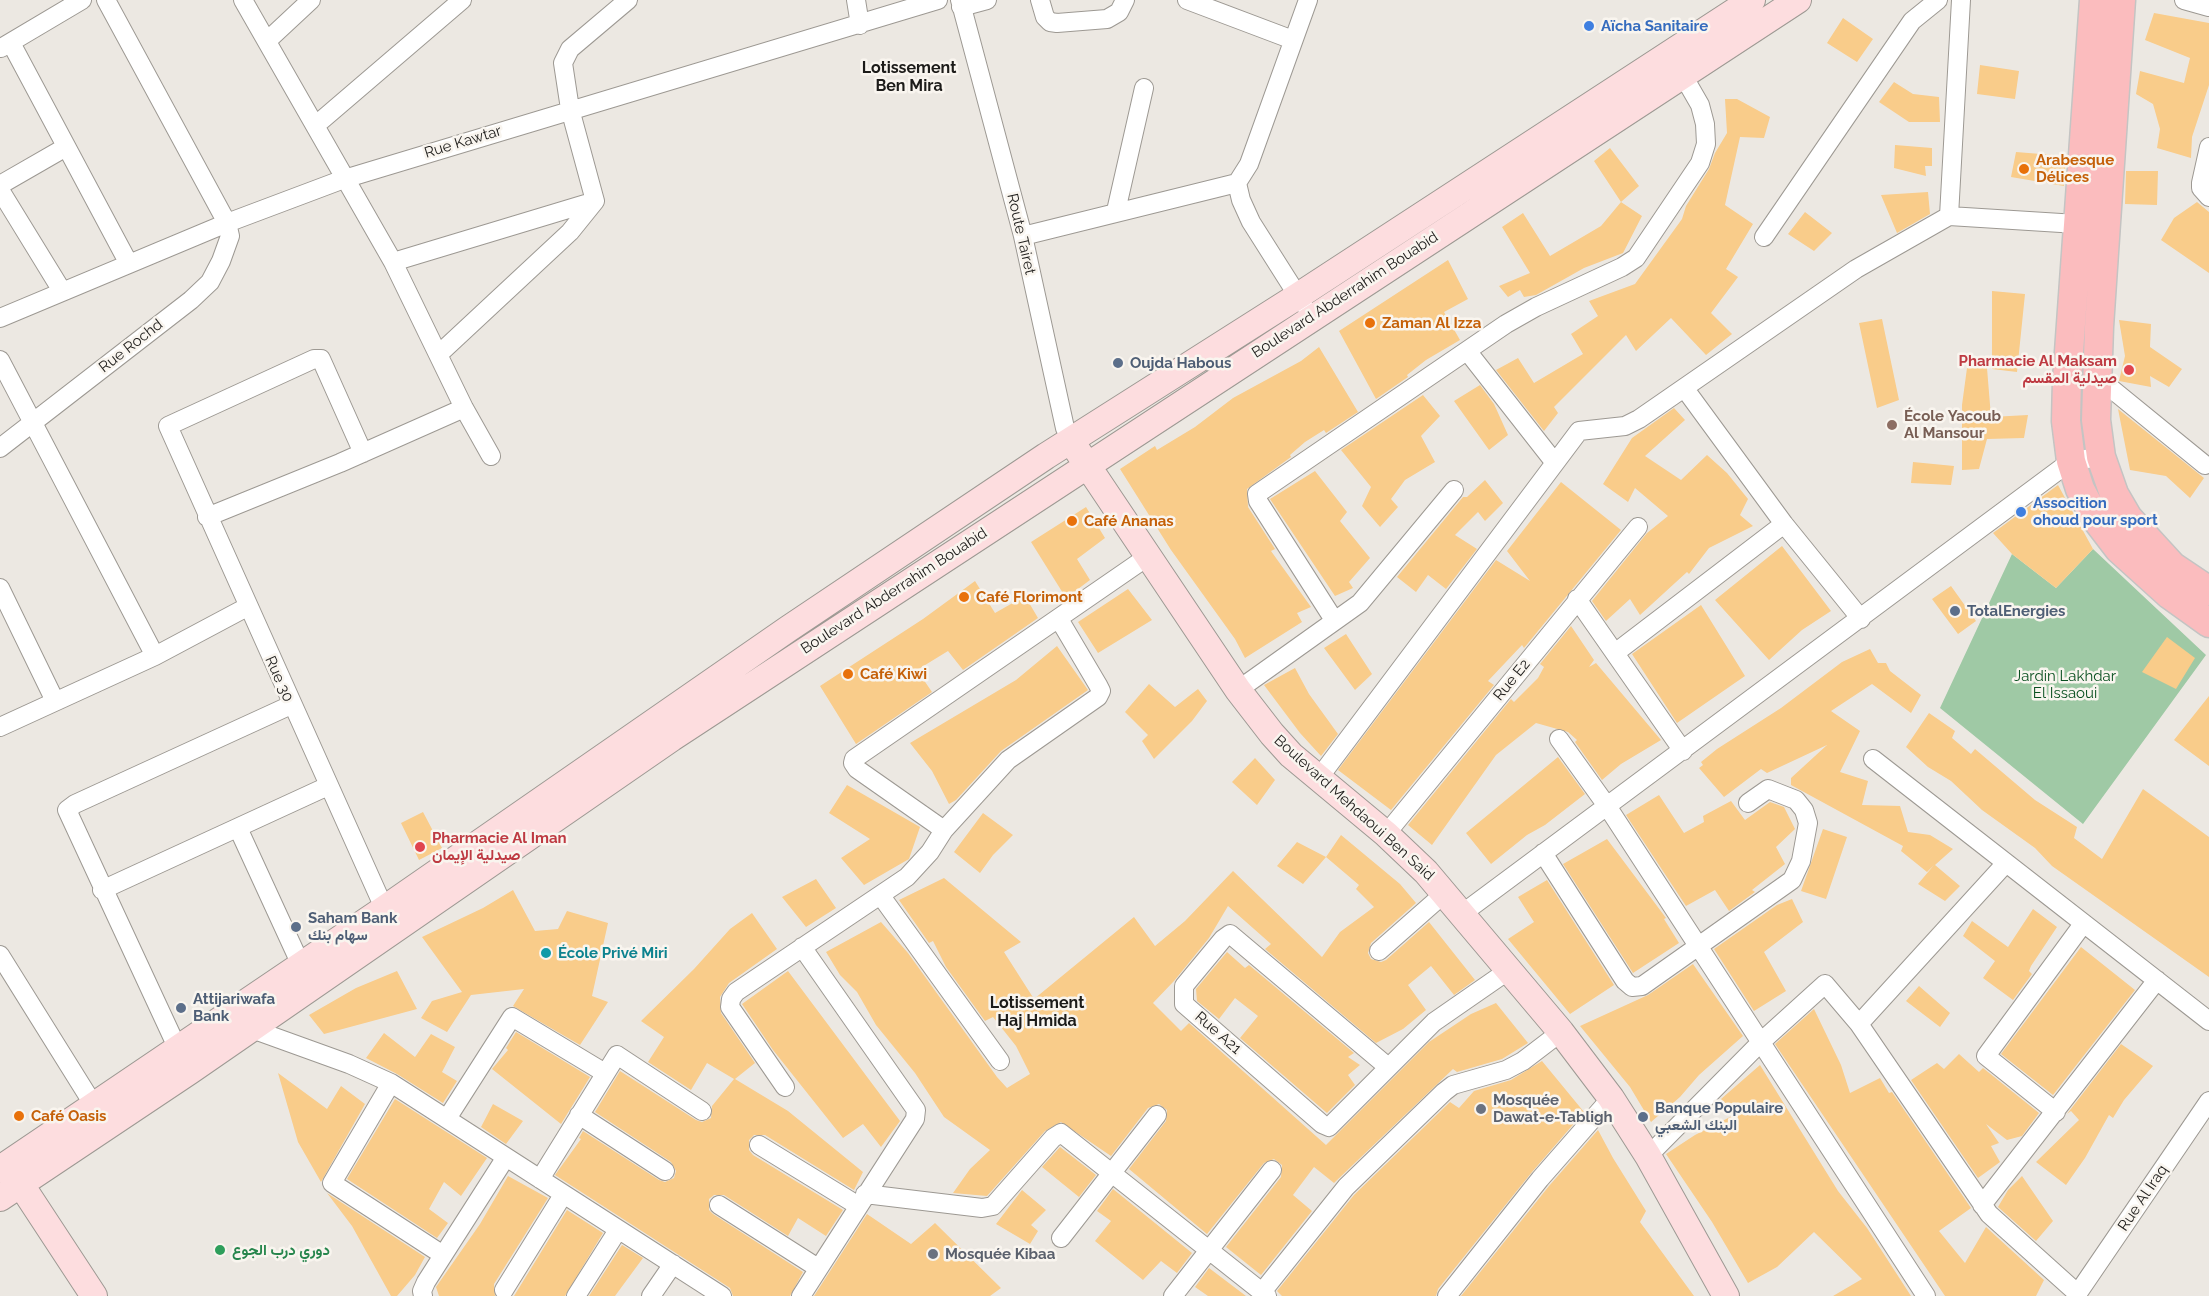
<!DOCTYPE html>
<meta charset="utf-8">
<style>
body{margin:0}
canvas{display:block;background:#ece8e2}
</style>
<canvas width="2209" height="1296"></canvas>
<script>
const c = document.querySelector('canvas').getContext('2d');
c.lineJoin = 'round';
function fillPath(path, color) { c.fillStyle = color; c.fill(path, 'evenodd'); }
const shape = rows => new Path2D(rows.map(r => 'M' + r).join(''));
function trace(path, color, width, dash) { c.strokeStyle = color; c.lineWidth = width; c.lineCap = dash ? 'butt' : 'round'; c.setLineDash(dash || []); c.stroke(path); }
function drawText(font, color, halo, rows, align = 'center') {
  c.font = font + ' Raleway,Vazirmatn,sans-serif'; c.lineWidth = 5; c.setLineDash([]); c.textBaseline = 'middle'; c.strokeStyle = halo; c.fillStyle = color; for (const [text, x, y, turn = 0] of rows) {
    c.save(); c.translate(x, y); c.rotate((+turn || 0) * Math.PI / 180); c.textAlign = isNaN(turn) ? turn : align; if (halo) c.strokeText(text, 0, 0); c.fillText(text, 0, 0); c.restore();
  }
}
fillPath(shape([
 [2093,549,2206,655,2083,824,1940,708,2012,554,2056,588]
]), '#9fc9a5');
fillPath(shape([
 [2154,13,2209,23,2209,85,2192,137,2191,158,2157,148,2160,129,2153,104,2136,94,2140,71,2184,83,2190,58,2145,40],
 [1843,18,1873,39,1857,62,1827,43],
 [1980,65,2019,71,2015,99,1977,94],
 [1894,82,1913,94,1939,97,1940,122,1909,122,1879,102],
 [1725,99,1737,99,1770,117,1764,138,1740,137,1725,205,1753,224,1726,269,1738,277,1711,313,1732,334,1706,355,1671,318,1636,351,1626,335,1554,407,1558,413,1544,431,1496,370,1518,358,1534,383,1583,354,1571,334,1598,316,1589,301,1635,284,1682,219,1686,206,1709,169,1715,153,1727,133],
 [1895,145,1932,148,1932,166,1925,166,1926,176,1894,168],
 [1610,148,1639,186,1621,202,1594,161],
 [2016,152,2066,156,2064,186,2011,177],
 [2126,171,2158,171,2157,205,2125,204],
 [1928,192,1930,214,1897,233,1881,195],
 [1621,202,1642,216,1623,253,1584,268,1536,295,1524,297,1520,290,1508,297,1499,286,1530,273,1502,227,1523,213,1550,256,1601,226],
 [2197,202,2209,212,2209,273,2161,240,2174,218],
 [1805,212,1832,233,1814,251,1788,234],
 [1448,260,1468,299,1444,312,1460,340,1426,360,1407,375,1408,377,1376,399,1339,331],
 [1992,291,2025,294,2017,372,1992,369],
 [1882,319,1899,400,1877,408,1859,323],
 [2119,320,2151,324,2150,347,2182,369,2169,387,2150,376,2151,387,2119,381,2125,356],
 [1319,347,1358,412,1326,433,1324,430,1305,442,1290,455,1291,457,1247,489,1248,507,1275,549,1271,551,1311,607,1297,613,1302,622,1245,658,1235,639,1171,550,1120,469,1155,446,1157,450,1195,427,1233,398,1301,361],
 [1967,368,1987,368,1991,417,2028,415,2024,438,1987,439,1979,469,1962,470,1962,405],
 [1480,385,1494,404,1508,435,1489,450,1454,401],
 [1423,395,1440,416,1421,436,1435,462,1405,480,1391,499,1398,507,1380,527,1362,506,1371,487,1341,450],
 [1674,408,1685,420,1645,456,1681,480,1707,455,1727,473,1748,499,1740,515,1753,526,1709,548,1689,574,1687,572,1640,615,1630,599,1606,621,1592,601,1647,533,1668,516,1635,488,1628,502,1603,484,1632,438],
 [2118,409,2204,478,2190,498,2166,476,2130,470],
 [1913,462,1954,466,1951,485,1911,483],
 [1315,471,1347,512,1340,521,1370,558,1349,582,1353,588,1335,596,1270,499],
 [1485,480,1503,503,1485,521,1478,512,1455,535,1477,549,1446,589,1428,575,1416,592,1397,577,1463,497,1467,497],
 [1561,482,1621,530,1524,648,1522,645,1488,681,1494,685,1391,810,1338,770,1496,560,1530,581,1507,551],
 [2058,485,2093,549,2056,588,2012,554,1993,533],
 [1086,507,1105,538,1077,559,1090,580,1066,598,1031,542],
 [1782,546,1831,611,1802,630,1769,660,1715,600],
 [975,581,995,613,1025,596,1038,618,963,670,948,651,917,670,932,692,856,744,820,686,923,619],
 [1951,586,1976,621,1958,634,1932,599],
 [1128,589,1152,620,1098,653,1078,622],
 [1701,605,1745,676,1677,723,1632,654],
 [1571,626,1594,660,1589,667,1596,663,1661,740,1621,764,1602,780,1575,742,1577,740,1568,732,1536,723,1496,755,1432,845,1408,825,1511,699,1514,702,1538,678,1544,667,1540,664],
 [1346,634,1372,674,1355,690,1324,648],
 [2167,637,2195,658,2176,689,2142,672],
 [1057,646,1088,690,1001,751,956,800,949,804,932,771,910,743,1016,680],
 [1870,649,1878,663,1886,663,1890,671,1921,695,1911,713,1872,684,1831,711,1860,731,1840,772,1868,781,1862,805,1900,806,1908,832,1930,835,1953,849,1935,865,1960,886,1945,901,1918,884,1934,865,1927,872,1901,851,1903,846,1791,785,1791,778,1827,745,1767,773,1761,769,1724,797,1699,768,1703,765,1701,762,1717,749,1781,708,1842,662],
 [1295,668,1309,694,1338,734,1321,756,1300,733,1264,685],
 [1149,684,1175,707,1198,689,1207,701,1192,721,1154,759,1142,741,1148,735,1125,712],
 [2209,696,2209,766,2174,740],
 [1929,713,1955,731,1952,738,1971,754,1975,749,2035,800,2077,827,2074,838,2102,859,2143,789,2209,837,2209,977,2052,866,2035,848,1982,810,1951,781,1928,767,1906,747],
 [1558,757,1585,794,1545,825,1527,835,1491,864,1466,833],
 [1255,758,1275,780,1257,805,1232,782],
 [847,785,920,827,909,859,864,885,841,858,870,839,829,813],
 [1659,795,1684,833,1704,822,1703,816,1731,801,1745,820,1770,802,1784,807,1795,829,1776,847,1785,864,1752,890,1755,892,1729,911,1715,890,1686,906,1626,815],
 [423,812,442,848,419,860,401,823],
 [983,813,1013,835,993,855,980,873,954,852],
 [1823,829,1847,837,1826,899,1801,891],
 [1341,835,1400,884,1416,903,1371,943,1368,953,1371,959,1381,962,1386,960,1429,922,1475,980,1454,995,1431,966,1408,985,1426,1010,1403,1029,1376,1043,1265,949,1271,944,1228,906,1209,938,1174,981,1153,1003,1181,1031,1189,1023,1326,1145,1429,1042,1471,1014,1496,1003,1528,1043,1502,1059,1457,1072,1453,1069,1334,1183,1314,1167,1293,1195,1312,1211,1261,1275,1226,1247,1281,1177,1282,1165,1274,1159,1264,1163,1207,1234,1129,1169,1166,1121,1167,1110,1159,1104,1148,1108,1111,1156,1061,1122,1045,1131,987,1196,953,1193,970,1169,990,1150,944,1117,915,1073,876,1025,857,992,840,975,826,952,881,922,908,953,997,1077,1007,1088,1030,1074,1016,1046,993,1017,985,1021,946,967,933,941,929,943,899,900,944,878,1021,942,1004,952,1034,999,1134,917,1155,946,1185,921,1233,871,1322,957,1340,932,1374,907,1356,889,1359,885,1326,857],
 [1607,839,1666,918,1664,919,1679,943,1633,973,1563,864],
 [1297,842,1326,857,1303,884,1277,866],
 [816,879,836,908,806,927,782,897],
 [1547,880,1614,985,1570,1014,1508,939,1534,922,1518,897],
 [513,890,535,931,558,929,567,911,608,923,592,996,608,1002,580,1045,513,1006,524,989,471,995,447,1032,421,1018,432,1001,462,992,422,937,483,908],
 [1792,899,1803,922,1764,952,1786,991,1754,1011,1714,949,1777,905],
 [2033,909,2057,927,2031,966,2029,971,2032,974,2013,1000,1983,978,1995,961,1963,936,1972,921,2008,947],
 [752,913,777,949,729,983,720,997,721,1013,755,1063,735,1079,788,1111,863,1172,854,1190,765,1135,754,1135,749,1140,749,1150,753,1155,843,1210,826,1236,798,1218,788,1236,724,1195,714,1195,709,1199,709,1210,713,1214,803,1272,790,1296,733,1296,730,1288,555,1175,581,1139,579,1138,583,1131,659,1180,665,1182,674,1178,676,1171,671,1162,595,1112,620,1071,696,1120,702,1122,711,1118,712,1106,734,1079,707,1063,691,1090,648,1062,664,1037,641,1021,694,969,730,929],
 [2081,947,2135,990,2053,1095,2001,1054],
 [1227,952,1245,968,1249,965,1354,1053,1348,1057,1360,1065,1348,1075,1355,1085,1327,1113,1240,1038,1258,1016,1235,998,1219,1019,1197,1001,1196,989],
 [1693,964,1743,1036,1699,1075,1680,1097,1651,1122,1630,1087,1580,1026,1648,995],
 [397,971,417,1009,324,1034,309,1015,356,988],
 [788,971,900,1121,881,1147,863,1124,843,1138,773,1050,742,1004],
 [1919,986,1950,1013,1940,1027,1906,1001],
 [1814,1009,1841,1065,1850,1093,1880,1078,1889,1093,1892,1092,1971,1208,1939,1231,1965,1263,1986,1227,2044,1280,2036,1296,1945,1296,1775,1044],
 [516,1032,590,1077,561,1124,492,1069,508,1050,506,1048],
 [384,1033,415,1057,431,1034,455,1047,442,1072,457,1081,443,1103,397,1074,366,1058],
 [2121,1044,2153,1066,2124,1100,2113,1118,2109,1115,2085,1158,2066,1185,2036,1162,2079,1120,2071,1111,2067,1114],
 [1959,1054,1979,1072,1983,1068,2039,1113,2022,1136,2007,1140,1986,1124,1999,1143,1991,1146,2000,1162,1978,1178,1911,1080,1937,1063,1944,1069],
 [1542,1061,1584,1112,1532,1172,1438,1289,1436,1296,1282,1296,1277,1291,1354,1195,1450,1102,1459,1108,1474,1091,1511,1080],
 [1760,1065,1838,1191,1867,1228,1911,1296,1833,1296,1862,1279,1814,1232,1777,1267,1748,1283,1712,1222,1666,1154,1695,1135,1732,1116,1721,1099],
 [278,1073,327,1109,341,1086,365,1104,321,1182,298,1142],
 [395,1099,487,1158,461,1196,444,1182,429,1209,448,1223,437,1238,347,1179],
 [493,1104,523,1121,506,1144,481,1127],
 [1598,1130,1613,1158,1646,1211,1640,1222,1694,1296,1461,1296,1549,1186],
 [1060,1147,1096,1175,1079,1197,1042,1167],
 [508,1176,548,1198,494,1284,495,1296,439,1296,436,1287,480,1224],
 [2022,1176,2053,1221,2036,1241,1998,1207,2008,1190],
 [1113,1189,1192,1253,1177,1273,1161,1261,1143,1280,1095,1241,1111,1221,1097,1211],
 [1022,1190,1046,1210,1031,1225,1038,1231,1030,1244,996,1224],
 [327,1193,425,1257,415,1275,397,1296,391,1296,352,1226],
 [567,1210,603,1233,565,1296,514,1296],
 [867,1214,911,1244,935,1223,1001,1288,990,1296,814,1296],
 [622,1245,643,1258,615,1296,589,1296],
 [1209,1268,1246,1296,1208,1296,1195,1287]
]), '#f9cc8a');
const street = shape([
 [243,0,393,262,464,408,491,456],
 [856,0,860,25],
 [960,0,1023,236,1065,428,1071,440],
 [1040,0,1045,17,1050,22,1057,23,1107,19,1119,12,1125,0],
 [1187,0,1293,40],
 [2184,0,2209,7],
 [961,7,987,0],
 [267,41,311,0],
 [11,43,129,264],
 [1,48,82,0],
 [316,125,462,0],
 [2209,147,2201,183,2201,188,2209,197],
 [1237,183,1241,200,1251,222,1303,304],
 [0,185,66,147],
 [0,190,62,291],
 [1116,211,1144,88],
 [1949,216,1961,0],
 [1023,236,1237,183,1249,164,1308,0],
 [1764,237,1912,21,1938,0],
 [393,262,595,201],
 [0,318,227,223,344,179,938,0],
 [1468,352,1555,463],
 [439,354,570,232,595,201,570,109,563,63,570,49,628,0],
 [0,360,155,656],
 [2097,377,2205,465],
 [1685,389,1784,524,1861,619],
 [0,448,191,300,210,282,221,261,230,236,227,223,106,0],
 [363,453,321,359,314,359,168,426,389,919],
 [207,517,340,463,464,408],
 [0,588,55,701],
 [1577,599,1683,751],
 [1334,620,1258,501,1257,494,1506,324,1536,307,1622,267,1636,258,1700,163,1706,144,1705,124,1700,105,1677,65],
 [1615,653,1784,524],
 [1238,690,1360,603,1454,490],
 [0,727,155,656,247,607],
 [1559,739,1607,806,1926,1296],
 [1873,759,2209,1021],
 [1318,779,1579,431,1625,426,1639,419,1856,269,1949,216,2077,224],
 [238,828,301,965],
 [944,830,857,769,853,763,854,759,1150,555],
 [1386,834,1638,527],
 [1543,853,1625,981,1632,987,1642,986,1792,880,1801,861,1808,823,1804,810,1796,800,1768,789,1748,803],
 [102,890,328,786],
 [881,896,1000,1061],
 [1463,913,2071,461,2101,457],
 [1379,951,1446,892],
 [0,955,93,1104],
 [1859,1024,2006,863],
 [252,1029,349,1064,391,1083,722,1296],
 [183,1060,67,810,75,804,291,705],
 [1388,1067,1230,934,1223,939,1184,986,1184,1004,1322,1124,1329,1127,1434,1022,1509,970],
 [391,1083,332,1183,443,1255],
 [785,1087,730,1007,731,999,736,992,907,877,930,852,944,830,1008,760,1098,697,1101,691,1098,685,1059,619],
 [2056,1112,1986,1056,2083,924],
 [579,1115,665,1171],
 [448,1117,512,1017,605,1073],
 [759,1145,857,1205],
 [1648,1156,1762,1041,1825,984,1859,1024,1989,1214,2078,1294],
 [540,1179,617,1055,702,1111],
 [865,1194,982,1208,993,1206,1053,1138,1061,1133,1267,1296],
 [719,1205,818,1268],
 [1982,1205,2157,980],
 [1061,1238,1157,1115],
 [504,1290,563,1195],
 [1262,1292,1346,1187,1444,1092,1453,1085,1506,1070,1523,1061,1561,1032],
 [423,1296,422,1291,426,1282,506,1157],
 [576,1296,618,1230],
 [651,1296,673,1264],
 [801,1296,915,1119,916,1110,802,947],
 [1173,1296,1272,1170],
 [1447,1296,1540,1179,1611,1098],
 [2076,1296,2209,1101]
]);
const secondary = shape([
 [1077,450,1238,690,1272,734,1291,755,1386,834,1426,872,1561,1032,1611,1098,1648,1156,1726,1296],
 [0,1169,384,909,788,629,1046,456,1298,296,1752,0],
 [12,1171,94,1296],
 [0,1198,190,1071,672,738,1798,0]
]);
const primary = shape([
 [2094,0,2067,380,2066,421,2071,461,2080,489,2096,519,2119,549,2170,595,2209,623],
 [2121,0,2099,327,2096,420,2101,457,2114,494,2128,518,2172,566,2209,591]
]);
trace(street, '#9d9993', 20);
trace(secondary, '#9d9993', 28);
trace(primary, '#c4c4c3', 31);
trace(street, '#fff', 18);
trace(secondary, '#fddddf', 26);
trace(primary, '#fbbcbe', 28);
for (const [x, y, r, color] of [
 [1589,26,6,"#3f7fe0"],
 [2024,169,6,"#e8710a"],
 [1370,323,6,"#e8710a"],
 [1118,363,6,"#5c6f8a"],
 [2129,370,6,"#e0444e"],
 [1892,425,6,"#8d6e63"],
 [2021,512,6,"#3f7fe0"],
 [1072,521,6,"#e8710a"],
 [964,597,6,"#e8710a"],
 [1955,611,6,"#5c6f8a"],
 [848,674,6,"#e8710a"],
 [420,847,6,"#e0444e"],
 [296,927,6,"#5c6f8a"],
 [546,953,6,"#0f9aa8"],
 [181,1008,6,"#5c6f8a"],
 [1481,1109,6,"#6b7280"],
 [19,1116,6,"#e8710a"],
 [1643,1117,6,"#5c6f8a"],
 [220,1250,6,"#2e9e5b"],
 [933,1254,6,"#6b7280"]
]) { const dot = new Path2D(); dot.arc(x, y, r, 0, 2 * Math.PI); c.fillStyle = color; c.fill(dot); trace(dot, '#f9f5ef', 2); }
drawText('bold 15px', '#366cbe', '#f9f5ef', [
 ["Aïcha Sanitaire",1601,26],
 ["Assocition",2033,503],
 ["ohoud pour sport",2033,520]
], 'left');
drawText('15px', '#1d1c1a', '#f9f5ef', [
 ["Rue Kawtar",463,142,-17],
 ["Route Tairet",1021,234,77],
 ["Boulevard Abderrahim Bouabid",1345,295,-33],
 ["Rue Rochd",131,346,-38],
 ["Boulevard Abderrahim Bouabid",894,591,-33],
 ["Rue 30",279,679,66],
 ["Rue E2",1512,680,-51],
 ["Boulevard Mehdaoui Ben Said",1354,808,42],
 ["Rue A21",1218,1033,41],
 ["Rue Al Iraq",2143,1198,-56]
]);
drawText('bold 15px', '#c56008', '#f9f5ef', [
 ["Arabesque",2036,160],
 ["Délices",2036,177],
 ["Zaman Al Izza",1382,323],
 ["Café Ananas",1084,521],
 ["Café Florimont",976,597],
 ["Café Kiwi",860,674],
 ["Café Oasis",31,1116]
], 'left');
drawText('bold 15px', '#be3a42', '#f9f5ef', [
 ["Pharmacie Al Maksam",2117,361],
 ["صيدلية المقسم",2117,378],
 ["Pharmacie Al Iman",432,838,"left"],
 ["صيدلية الإيمان",432,855,"left"]
], 'right');
drawText('bold 15px', '#4e5e75', '#f9f5ef', [
 ["Oujda Habous",1130,363],
 ["TotalEnergies",1967,611],
 ["Saham Bank",308,918],
 ["سهام بنك",308,935],
 ["Attijariwafa",193,999],
 ["Bank",193,1016],
 ["Banque Populaire",1655,1108],
 ["البنك الشعبي",1655,1125]
], 'left');
drawText('bold 15px', '#785e54', '#f9f5ef', [
 ["École Yacoub",1904,416],
 ["Al Mansour",1904,433]
], 'left');
drawText('15px', '#095020', '#f9f5ef', [
 ["Jardin Lakhdar",2065,676],
 ["El Issaoui",2065,693]
]);
drawText('bold 15px', '#0d838f', '#f9f5ef', [
 ["École Privé Miri",558,953]
], 'left');
drawText('bold 15px', '#5b616d', '#f9f5ef', [
 ["Mosquée",1493,1100],
 ["Dawat-e-Tabligh",1493,1117],
 ["Mosquée Kibaa",945,1254]
], 'left');
drawText('bold 15px', '#27864d', '#f9f5ef', [
 ["دوري درب الجوع",232,1250]
], 'left');
drawText('bold 16px', '#1d1c1a', '#f9f5ef', [
 ["Lotissement",909,68],
 ["Ben Mira",909,86],
 ["Lotissement",1037,1003],
 ["Haj Hmida",1037,1021]
]);
</script>
